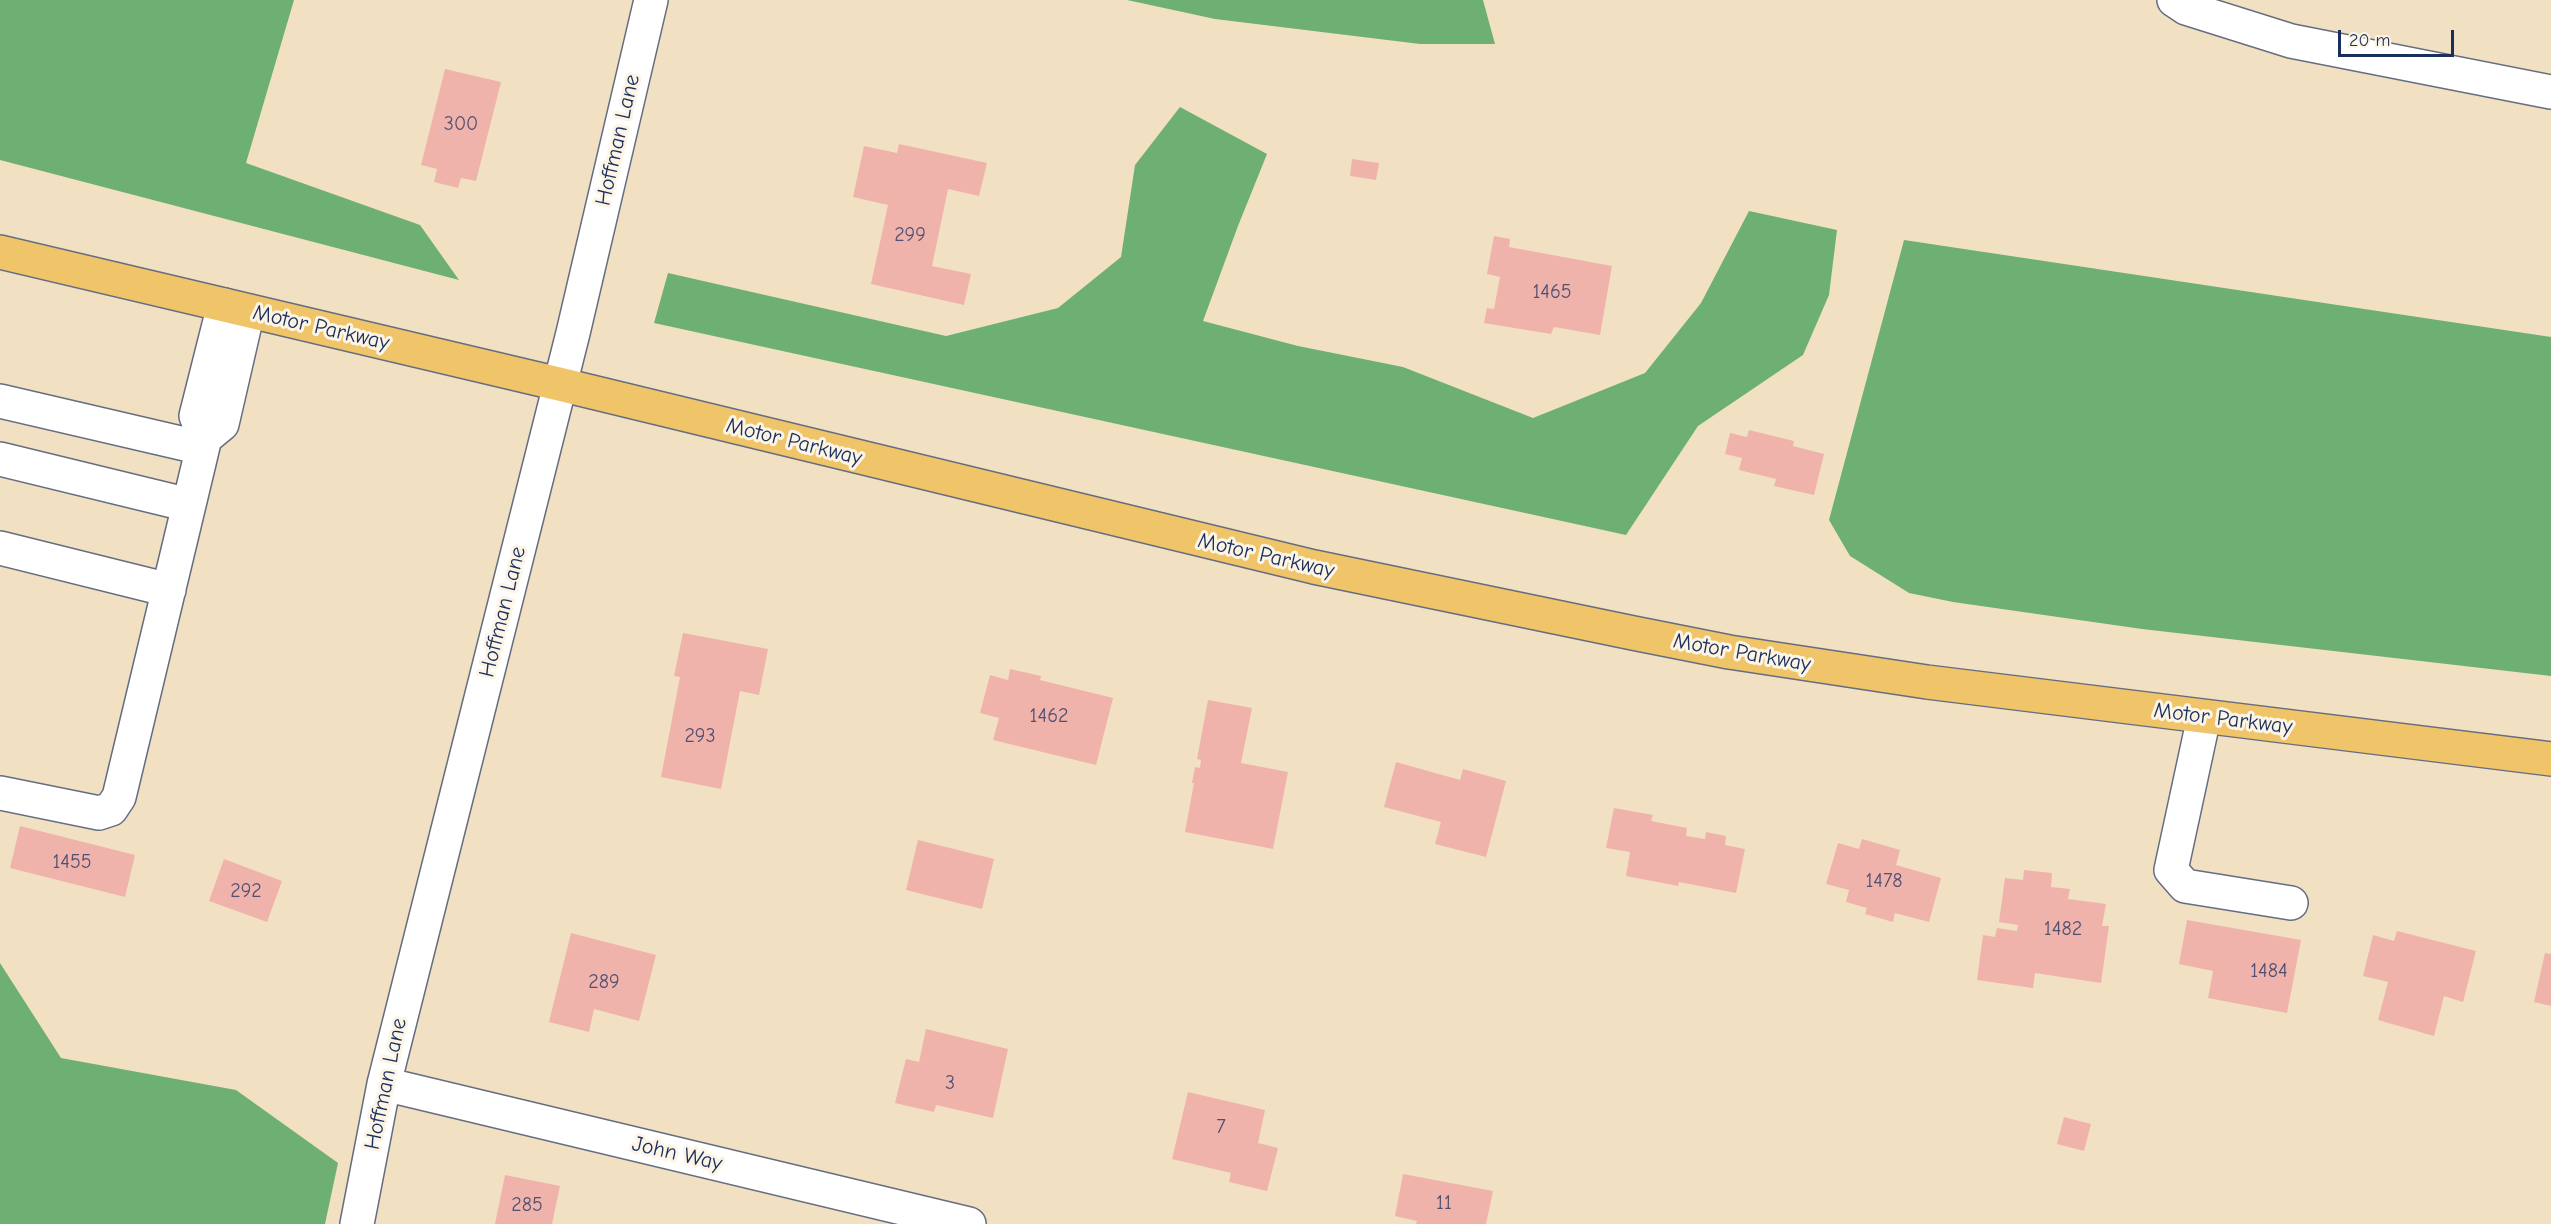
<!DOCTYPE html>
<style>
body{margin:0}
#map{position:relative;width:2551px;height:1224px;overflow:hidden;background:#f1e1c2;font-family:"Comic Neue",sans-serif}
canvas{display:block}
.scale{position:absolute;left:2338px;top:30px;width:116px;height:27px;box-sizing:border-box;border:3px solid #1b2f5e;border-top:0;padding-left:8px;font-size:18px;line-height:21px;white-space:nowrap;color:#1b2f5e;-webkit-text-stroke:4px #fcf5e5;paint-order:stroke}
</style>
<div id="map">
<canvas width="2551" height="1224"></canvas>
<div class="scale">20 m</div>
</div>
<script>
const c = document.querySelector('canvas').getContext('2d');
c.lineJoin = 'round';
function fillPath(path, color) { c.fillStyle = color; c.fill(path, 'evenodd'); }
const shape = rows => new Path2D(rows.map(r => 'M' + r).join(''));
function trace(path, color, width, dash) { c.strokeStyle = color; c.lineWidth = width; c.lineCap = dash ? 'butt' : 'round'; c.setLineDash(dash || []); c.stroke(path); }
function drawText(font, color, halo, rows, align = 'center') {
  c.font = font + ' "Comic Neue",sans-serif'; c.lineWidth = 6; c.setLineDash([]); c.textBaseline = 'middle'; c.strokeStyle = halo; c.fillStyle = color; for (const [text, x, y, turn = 0] of rows) {
    c.save(); c.translate(x, y); c.rotate((+turn || 0) * Math.PI / 180); c.textAlign = isNaN(turn) ? turn : align; if (halo) c.strokeText(text, 0, 0); c.fillText(text, 0, 0); c.restore();
  }
}
fillPath(shape([
 [0,0,294,0,246,163,420,225,459,280,0,160],
 [1127,0,1483,0,1495,44,1420,44,1215,19],
 [1180,107,1267,154,1238,226,1203,321,1298,346,1403,367,1533,418,1645,373,1701,303,1749,211,1837,230,1829,295,1803,355,1698,426,1626,535,654,323,668,273,946,336,1058,308,1121,257,1135,165],
 [1904,240,2551,337,2551,676,2142,629,1953,602,1909,593,1850,556,1829,520],
 [0,963,61,1058,236,1090,338,1163,325,1224,0,1224]
]), '#6eb073');
fillPath(shape([
 [445,69,501,82,476,181,461,178,458,188,434,182,437,169,421,165],
 [899,144,987,163,979,196,948,189,932,266,971,274,964,305,871,284,888,205,853,197,864,146,897,153],
 [1352,159,1379,163,1376,180,1350,176],
 [1494,236,1510,239,1509,247,1612,266,1600,335,1554,327,1551,334,1484,323,1487,308,1494,309,1500,277,1487,274],
 [1749,430,1794,441,1793,446,1824,454,1814,495,1774,486,1776,479,1739,470,1742,458,1725,454,1730,433,1747,437],
 [683,633,768,649,759,695,740,691,721,789,661,777,680,677,674,676],
 [1010,669,1041,676,1040,680,1113,698,1096,765,993,740,999,718,980,713,990,675,1008,680],
 [1208,700,1252,708,1241,763,1288,772,1273,849,1185,832,1194,783,1192,783,1195,767,1200,768,1201,760,1197,759],
 [1396,762,1460,780,1463,769,1506,781,1486,857,1435,844,1441,822,1384,807],
 [1614,808,1653,815,1651,821,1687,828,1686,836,1705,839,1706,832,1726,836,1725,845,1745,849,1736,893,1679,882,1678,886,1626,876,1630,852,1606,848],
 [20,826,135,855,125,897,10,868],
 [1862,839,1900,850,1896,865,1941,878,1929,922,1895,913,1893,922,1865,914,1867,908,1846,902,1849,890,1826,884,1838,843,1859,849],
 [918,840,994,859,982,909,906,890],
 [224,859,282,881,267,922,209,901],
 [2024,870,2052,873,2051,887,2070,889,2068,899,2106,904,2102,926,2109,926,2101,983,2035,973,2033,988,1977,980,1983,935,1995,937,1997,928,2017,931,2018,925,1999,922,2005,878,2023,880],
 [2187,920,2301,940,2287,1013,2208,998,2213,971,2179,964],
 [2397,931,2476,951,2463,1002,2444,996,2434,1036,2378,1020,2388,982,2363,976,2373,935,2394,941],
 [571,933,656,955,639,1021,594,1009,589,1032,549,1022],
 [2545,953,2551,954,2551,1006,2534,1002],
 [926,1029,1008,1049,993,1118,936,1105,934,1112,895,1103,906,1059,919,1062],
 [1188,1092,1265,1110,1258,1143,1278,1148,1267,1191,1229,1182,1231,1173,1172,1159],
 [2064,1117,2091,1124,2084,1151,2057,1144],
 [1403,1174,1493,1191,1486,1224,1416,1224,1417,1221,1395,1216],
 [505,1175,560,1186,552,1224,495,1224]
]), '#efb3ac');
const minor = shape([
 [2174,0,2186,8,2291,41,2551,92],
 [224,305,196,416,205,438,222,424,248,311],
 [0,401,202,448],
 [0,459,189,505],
 [0,548,169,590],
 [2204,717,2171,870,2185,886,2291,903],
 [0,793,99,813,111,809,119,797,205,438],
 [384,1084,969,1224],
 [357,1224,384,1084,573,333,651,0]
]);
const major = shape([
 [0,252,559,384,1314,567,1633,633,1729,652,1927,682,2551,759]
]);
trace(minor, '#666d81', 36);
trace(major, '#666d81', 36);
trace(minor, '#fff', 33);
trace(major, '#f0c469', 33);
drawText('20px', '#505072', null, [
 ["300",461,124],
 ["299",910,235],
 ["1465",1552,292],
 ["1462",1049,716],
 ["293",700,736],
 ["1455",72,862],
 ["1478",1884,881],
 ["292",246,891],
 ["1482",2063,929],
 ["1484",2269,971],
 ["289",604,982],
 ["3",950,1083],
 ["7",1221,1127],
 ["11",1444,1203],
 ["285",527,1205]
]);
drawText('22px', '#1b2f5e', '#fcf5e5', [
 ["Hoffman Lane",618,140,-77],
 ["Motor Parkway",321,328,13],
 ["Motor Parkway",794,442,14],
 ["Motor Parkway",1266,556,13],
 ["Hoffman Lane",503,612,-76],
 ["Motor Parkway",1742,653,10],
 ["Motor Parkway",2223,719,7],
 ["Hoffman Lane",386,1084,-78],
 ["John Way",677,1154,13]
]);
</script>
